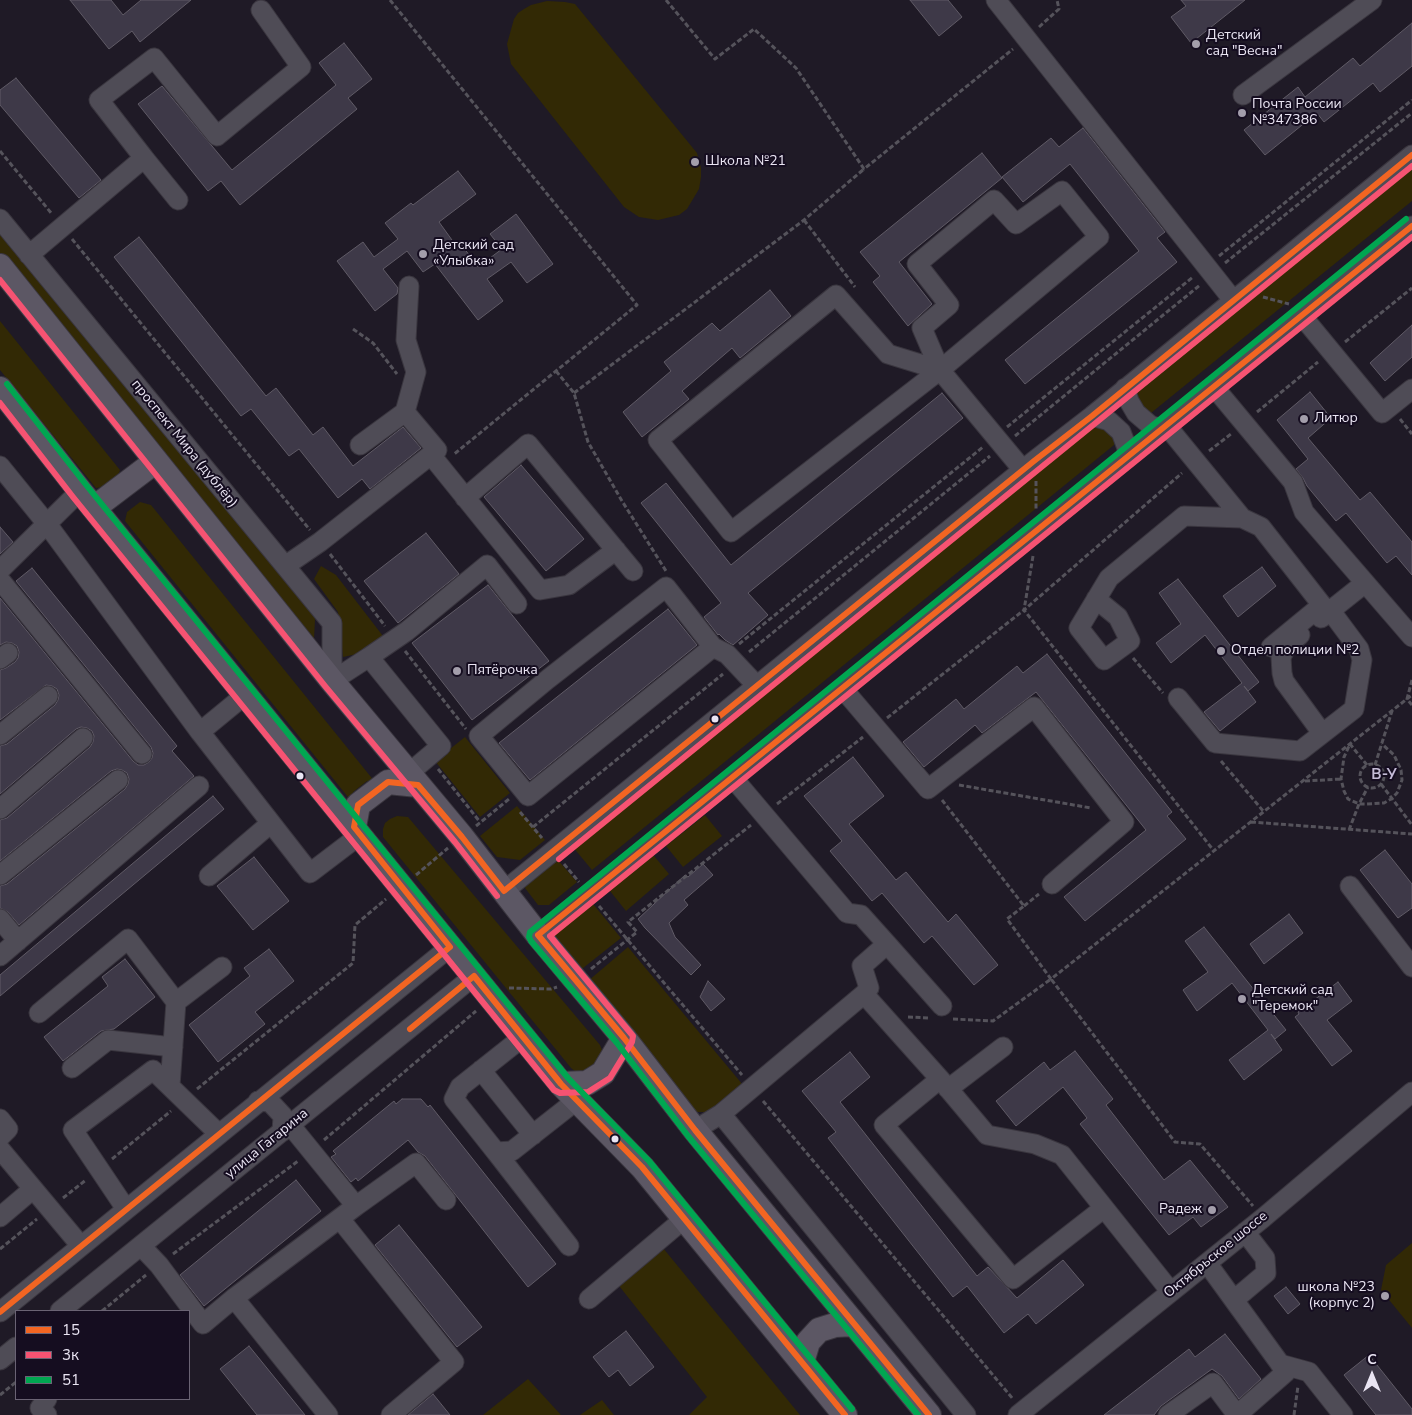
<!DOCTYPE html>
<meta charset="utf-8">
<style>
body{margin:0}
#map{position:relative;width:1412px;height:1415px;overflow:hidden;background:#1f1a26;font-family:"Nunito Sans",sans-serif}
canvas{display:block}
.legend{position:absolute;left:15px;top:1310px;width:175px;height:90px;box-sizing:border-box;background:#150d20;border:1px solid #6a6374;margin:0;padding:6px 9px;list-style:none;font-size:15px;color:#eae5f3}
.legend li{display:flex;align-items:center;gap:10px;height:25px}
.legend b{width:25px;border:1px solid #6a6374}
.north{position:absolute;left:1347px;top:1350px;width:50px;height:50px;-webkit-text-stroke:4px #150d20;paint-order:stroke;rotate:0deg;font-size:14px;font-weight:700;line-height:20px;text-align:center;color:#eae5f3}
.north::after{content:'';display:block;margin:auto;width:18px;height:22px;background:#eae5f3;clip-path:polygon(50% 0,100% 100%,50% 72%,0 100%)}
</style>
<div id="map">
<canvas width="1412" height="1415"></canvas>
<ul class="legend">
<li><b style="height:6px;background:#f26522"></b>15</li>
<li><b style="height:6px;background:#f65372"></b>3к</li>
<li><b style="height:6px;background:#00a651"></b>51</li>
</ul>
<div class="north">С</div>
</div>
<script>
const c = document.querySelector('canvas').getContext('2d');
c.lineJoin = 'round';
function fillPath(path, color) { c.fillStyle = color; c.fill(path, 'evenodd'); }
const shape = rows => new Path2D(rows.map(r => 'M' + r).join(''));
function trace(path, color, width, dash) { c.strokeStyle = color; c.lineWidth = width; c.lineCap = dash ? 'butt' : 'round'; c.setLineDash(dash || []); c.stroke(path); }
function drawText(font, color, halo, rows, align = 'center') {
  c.font = font + ' "Nunito Sans",sans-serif'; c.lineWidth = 4; c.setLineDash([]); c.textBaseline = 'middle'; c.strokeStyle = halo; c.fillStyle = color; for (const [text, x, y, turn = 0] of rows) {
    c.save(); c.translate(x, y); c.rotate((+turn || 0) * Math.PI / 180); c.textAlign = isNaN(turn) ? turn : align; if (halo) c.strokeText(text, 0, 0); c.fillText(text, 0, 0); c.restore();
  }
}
fillPath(shape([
 [547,1,565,2,575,4,697,153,701,168,701,177,699,189,687,209,679,215,658,220,639,217,624,207,511,64,507,44,514,19,518,13,524,9,531,5],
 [1412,162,1412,201,1151,413,1141,409,1135,404,1135,388],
 [0,224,307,596,315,619,314,640,306,643,0,262],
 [0,321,120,470,117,478,103,487,96,488,0,370],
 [1092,423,1099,423,1114,437,1114,445,592,870,572,846],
 [140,502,151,505,375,782,367,781,353,792,352,802,125,521,127,512],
 [321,566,336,575,386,640,371,651,343,657,338,612,314,579],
 [465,737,510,793,480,817,435,761],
 [517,806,545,840,520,860,497,857,480,836],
 [705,815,722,836,683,867,666,846],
 [397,816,408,817,600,1045,604,1055,596,1070,577,1073,571,1068,383,837,383,829,385,823,390,819],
 [650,851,669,874,626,911,606,886],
 [557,859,577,882,549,905,538,905,525,888,527,881],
 [589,899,621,938,578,972,553,941,557,925],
 [628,947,743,1085,708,1112,694,1112,588,981],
 [1412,1243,1412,1328,1381,1290,1386,1265],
 [663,1248,800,1415,689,1415,707,1397,616,1282],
 [528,1379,561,1415,483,1415],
 [602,1400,614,1415,580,1415]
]), '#322905');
const building = shape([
 [70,0,111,0,123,15,141,0,191,0,140,42,132,31,109,49,70,0],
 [910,0,948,0,962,17,939,36,910,0],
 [1181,0,1245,0,1191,43,1171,17,1186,6,1181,0],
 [1412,23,1412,66,1380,92,1373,83,1324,122,1317,113,1265,155,1244,130,1298,87,1305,97,1353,58,1360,66,1412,23],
 [344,43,372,79,348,98,357,109,240,205,221,181,208,191,138,104,162,86,232,170,336,85,319,63,344,43],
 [16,78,101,180,79,198,0,105,0,90,16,78],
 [1083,128,1165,232,1157,238,1177,262,1025,384,1005,360,1139,251,1070,164,1023,202,1002,177,1051,138,1059,147,1083,128],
 [982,153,1002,178,899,262,932,304,908,326,873,282,880,276,860,252,982,153],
 [458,171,476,194,439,222,457,247,461,244,478,267,502,249,490,234,516,214,553,264,527,283,511,262,487,279,503,301,478,320,435,264,423,272,407,251,383,269,398,288,397,294,375,311,337,261,363,242,374,257,398,239,385,223,411,203,413,205,458,171],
 [139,237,266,396,276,388,313,435,323,427,353,466,403,427,421,448,370,489,362,479,338,498,299,449,289,456,251,409,241,416,114,257,139,237],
 [770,290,791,316,740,358,732,348,682,391,689,399,642,437,623,412,671,371,664,362,712,323,720,331,770,290],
 [1412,325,1412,357,1385,381,1370,363,1412,325],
 [1310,392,1331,418,1308,438,1360,500,1370,492,1412,542,1412,575,1396,556,1387,563,1346,513,1336,521,1307,486,1303,478,1296,469,1308,459,1277,420,1310,392],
 [942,393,963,418,748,593,768,615,733,645,725,640,719,634,718,635,704,617,721,603,641,503,666,483,731,565,942,393],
 [521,465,584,539,546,571,484,497,521,465],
 [0,527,13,542,0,554,0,527],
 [426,533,459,574,398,623,364,581,426,533],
 [1262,567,1276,586,1238,617,1223,596,1262,567],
 [32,568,177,746,172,751,194,776,19,925,8,912,0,908,0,886,7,884,125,789,128,784,129,779,127,773,122,770,117,769,111,771,0,861,0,820,7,818,90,747,93,742,94,736,92,731,87,728,81,727,76,729,0,794,0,746,7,744,55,705,58,700,59,695,57,689,52,686,46,685,0,720,0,670,6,668,15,662,18,658,19,652,17,646,12,643,6,642,0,645,0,598,133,761,138,765,144,765,149,762,152,758,153,753,151,747,16,581,32,568],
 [1178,579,1259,682,1248,691,1244,686,1256,702,1220,731,1204,712,1242,683,1205,635,1171,663,1156,643,1181,624,1159,593,1178,579],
 [488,585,549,661,472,720,412,643,488,585],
 [668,609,697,645,530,780,499,743,668,609],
 [1047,654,1172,812,1167,816,1186,839,1085,921,1064,897,1146,830,1036,692,982,733,975,725,924,767,903,742,956,699,964,709,1017,666,1023,673,1047,654],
 [853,757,884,796,849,824,896,880,906,872,948,922,956,914,998,965,974,985,932,936,924,943,882,893,872,901,830,851,842,841,804,796,853,757],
 [213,796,224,809,0,996,0,975,213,796],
 [1385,850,1412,884,1412,908,1398,918,1360,870,1385,850],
 [254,857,289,901,253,930,217,886,254,857],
 [703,864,713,875,684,900,688,905,669,923,675,937,701,965,691,975,645,928,638,919,685,875,688,877,703,864],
 [1289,914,1303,933,1264,964,1250,944,1289,914],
 [1204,927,1286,1030,1275,1039,1271,1034,1282,1050,1244,1080,1229,1060,1268,1030,1232,983,1197,1011,1183,990,1208,972,1185,941,1204,927],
 [269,949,294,981,255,1012,265,1024,218,1062,189,1025,250,976,244,968,269,949],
 [125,959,155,997,114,1029,101,1031,63,1061,44,1037,108,986,102,977,125,959],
 [708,981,725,999,711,1011,700,997,708,981],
 [1338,982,1352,1001,1327,1020,1352,1051,1332,1066,1295,1017,1299,1014,1298,1012,1338,982],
 [1075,1051,1113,1099,1106,1105,1164,1180,1190,1160,1228,1207,1201,1227,1193,1217,1169,1235,1080,1124,1087,1118,1063,1087,1016,1126,996,1101,1044,1062,1050,1070,1075,1051],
 [850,1052,870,1077,840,1102,977,1276,988,1267,1017,1298,1063,1260,1084,1285,1036,1324,1028,1314,1004,1333,967,1286,953,1297,828,1138,836,1132,802,1091,850,1052],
 [402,1099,421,1099,428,1107,430,1105,556,1264,528,1287,425,1156,418,1152,408,1140,358,1181,356,1178,351,1182,331,1157,336,1154,333,1151,394,1101,396,1104,402,1099],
 [296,1180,321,1211,204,1306,180,1275,296,1180],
 [399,1225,482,1327,457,1347,375,1245,399,1225],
 [1286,1287,1300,1304,1288,1314,1274,1296,1286,1287],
 [626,1331,654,1367,630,1386,618,1370,609,1377,593,1357,626,1331],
 [1225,1334,1261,1379,1239,1399,1222,1376,1212,1369,1161,1406,1154,1415,1104,1415,1189,1349,1195,1357,1225,1334],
 [249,1346,305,1415,257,1415,220,1369,249,1346],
 [1369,1355,1412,1409,1412,1415,1376,1415,1344,1375,1369,1355],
 [433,1394,450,1415,408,1415,433,1394]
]);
fillPath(building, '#3e3948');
trace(building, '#605b66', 1);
const minor = shape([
 [996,0,1233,300],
 [1243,95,1372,0],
 [144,158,178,200],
 [0,219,332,623,332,681],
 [29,255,144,158,99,100,154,58,217,136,301,67,261,10],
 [1302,316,1382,413,1412,389],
 [940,370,888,354,836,295,658,440,731,532,940,370,1099,237,1062,191,1016,224,994,200,917,264,949,305,922,328,940,370,1023,470],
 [1214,387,1293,482,1304,512,1412,637],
 [1125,388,1129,401,1136,413,1150,425,1161,429],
 [405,412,416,372,406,340,409,286],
 [1092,416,1109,421,1121,432,1127,448,1127,456],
 [1166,425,1242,518,1261,527,1322,605,1271,647],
 [431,455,540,590,569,585,616,550],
 [0,466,47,524,200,732],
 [465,498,528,444,633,571],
 [285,566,320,542,437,450,405,412,360,445],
 [0,570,80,491],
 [0,580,142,754],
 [1096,599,1118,617,1130,641,1104,660,1079,628,1109,578,1184,516,1242,518],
 [1321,618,1365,583],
 [1300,635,1288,644,1281,657,1282,673,1284,681,1322,733],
 [713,647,528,796,479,736,548,679,666,587,713,647,727,654,758,687],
 [369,657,407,631,487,565,517,604],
 [0,659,8,653],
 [332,681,369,657,441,746,408,774],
 [843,689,928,789,1034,707,1124,822,1052,884],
 [245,695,200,732,310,873,360,835],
 [1178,698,1215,743,1300,751,1354,709,1362,660,1359,649,1330,610],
 [0,735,48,696],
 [0,809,83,738],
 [0,875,118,780],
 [209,876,271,823],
 [1350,886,1412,967],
 [504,891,1034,461,1092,416,1412,155],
 [0,919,18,941],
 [538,935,733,778,1412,226],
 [887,944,942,1006],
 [0,956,199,786],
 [864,994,940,1079,884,1125,1013,1279,1104,1208],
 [39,1013,128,939,176,1002],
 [523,1037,460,1087,454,1099,496,1152,512,1151,577,1100],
 [72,1068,108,1040,173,1047],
 [481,1070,533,1135],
 [940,1079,987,1135,1035,1144,1062,1155,1171,1292],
 [170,1086,176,1002,222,967],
 [948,1089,1003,1047],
 [258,1101,270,1102,283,1116,282,1132],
 [721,1114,864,994,869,988,862,966,887,944,861,915,847,913,733,778],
 [0,1119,8,1129,0,1137],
 [695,1130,721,1114,966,1415],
 [0,1149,81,1246],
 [496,1152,569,1246],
 [356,1206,416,1163,446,1200],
 [126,1209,73,1130,153,1070,219,1134],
 [0,1217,33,1189],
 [340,1219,454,1362,391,1415],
 [141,1246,159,1265,203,1324,234,1298,356,1206,291,1126],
 [234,1298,328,1415],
 [589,1299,684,1219],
 [1234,1300,1266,1273,1265,1258,1245,1232],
 [60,1311,474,976],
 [0,1312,450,947],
 [0,1360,16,1347],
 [1280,1364,1309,1372,1343,1415],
 [47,1399,40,1408,47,1415],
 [1018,1415,1263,1218,1412,1092],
 [1168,1415,1213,1383,1237,1415,1286,1372,1207,1263]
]);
const major = shape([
 [0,266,332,681,462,837,538,935,624,1038,695,1130,929,1415],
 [0,389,80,491,561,1084,642,1167,845,1415],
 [94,508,156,461],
 [354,827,358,805,388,782,418,785],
 [561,1084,587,1083,603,1073,624,1038],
 [802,1362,808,1342,819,1330,835,1325,854,1324]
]);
trace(minor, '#3a363f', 21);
trace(major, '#3a363f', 26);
trace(shape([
 [390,0,637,305,453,455],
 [666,0,715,59,754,29,796,68,864,169,1013,49],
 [1039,27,1059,9,1057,0],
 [0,151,52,214],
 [804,220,855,287],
 [72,239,310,530],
 [1219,256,1412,100],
 [1225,263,1412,113],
 [1263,297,1289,304],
 [353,329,373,343,397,374],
 [1345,342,1412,288],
 [556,371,574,393,588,442,622,501,666,571],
 [574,393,804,220,864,169],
 [1257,412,1318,362],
 [1400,419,1412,434],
 [1007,427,1193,277],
 [1015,436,1200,285],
 [1209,451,1231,434],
 [1036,481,1036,510],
 [330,554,385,626],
 [1033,556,1024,610,1214,851],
 [739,644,983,447],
 [405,651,466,729],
 [749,652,990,456],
 [1133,658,1163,693],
 [1412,680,1407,699,1412,705],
 [887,718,1024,610,1182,473],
 [1221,761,1264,812],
 '1360 776a12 12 0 1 1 24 0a12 12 0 1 1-24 0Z',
 [1367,765,1350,744,1344,757,1341,779,1344,791,1348,799,1359,804,1367,804,1384,803,1391,799,1397,793,1402,780,1401,770,1394,755,1382,744],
 [1375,765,1392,711],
 [438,769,480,822],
 [1305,781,1341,779],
 [1381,784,1412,825],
 [959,785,1091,808],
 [942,800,1024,906,1007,919,1051,979,1412,695],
 [777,804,863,737],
 [520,812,542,838],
 [1251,822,1412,834],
 [476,826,509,799,510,800],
 [533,827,723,674],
 [1349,830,1359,804,1368,787],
 [564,864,579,882],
 [416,875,448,848],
 [599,906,742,1075],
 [1024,906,1039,894],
 [591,969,637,932,628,922,751,825],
 [509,988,551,989,557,987],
 [908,1017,929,1018],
 [953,1019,993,1021,1051,979,1175,1142,1200,1144,1253,1206],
 [197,1089,353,963,355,925,386,899],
 [763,1101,1013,1399],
 [324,1140,476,1011],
 [112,1159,171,1111],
 [63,1198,86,1180],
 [0,1249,37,1219],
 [173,1254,298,1161],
 [102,1311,146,1275],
 [0,1395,16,1382],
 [1294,1415,1298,1386]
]), '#55535b', 3, [5, 2.5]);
trace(minor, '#4f4c56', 19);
trace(major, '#5c5764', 24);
trace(shape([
 [410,1029,474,976,561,1084,642,1167,845,1415],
 [0,1312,450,947,354,827,358,805,388,782,418,785,462,837,504,891,1034,461,1092,416,1412,155],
 [929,1415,695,1130,624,1038,538,935,1412,226]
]), '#f26522', 6);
trace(shape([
 [0,280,325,686,455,842,497,896],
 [0,403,73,497,554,1090,560,1093,588,1092,610,1078,632,1042,633,1036,550,936,1412,237],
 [559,859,1412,166]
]), '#f65372', 6);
trace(shape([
 [7,384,87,486,568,1078,649,1161,852,1409],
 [918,1415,688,1136,617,1043,531,941,529,937,530,932,1406,219]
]), '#00a651', 6);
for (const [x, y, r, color] of [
 [1196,44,5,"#a39eab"],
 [1242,113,5,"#a39eab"],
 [695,162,5,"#a39eab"],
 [423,254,5,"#a39eab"],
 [1304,419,5,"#a39eab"],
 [1221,651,5,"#a39eab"],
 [457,671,5,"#a39eab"],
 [715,719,4.5,"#eae5f3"],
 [300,776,4.5,"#eae5f3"],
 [1242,999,5,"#a39eab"],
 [615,1139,4.5,"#eae5f3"],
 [1212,1210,5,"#a39eab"],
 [1385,1296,5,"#a39eab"]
]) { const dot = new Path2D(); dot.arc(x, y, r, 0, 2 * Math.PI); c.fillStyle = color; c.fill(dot); trace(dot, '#150d20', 2); }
drawText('14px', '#eae5f3', '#150d20', [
 ["Детский",1206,36],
 ["сад \"Весна\"",1206,52],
 ["Почта России",1252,105],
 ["№347386",1252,121],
 ["Школа №21",705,162],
 ["Детский сад",433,246],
 ["«Улыбка»",433,262],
 ["Литюр",1314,419],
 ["Отдел полиции №2",1231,651],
 ["Пятёрочка",467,671],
 ["Детский сад",1252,991],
 ["\"Теремок\"",1252,1007],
 ["Радеж",1202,1210,"right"],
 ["школа №23",1375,1288,"right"],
 ["(корпус 2)",1375,1304,"right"]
], 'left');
drawText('14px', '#eae5f3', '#150d20', [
 ["проспект Мира (дублёр)",184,444,51],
 ["улица Гагарина",267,1144,-39],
 ["Октябрьское шоссе",1216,1255,-39]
]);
drawText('bold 15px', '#c4bbd6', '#150d20', [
 ["В-У",1384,775]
]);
</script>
